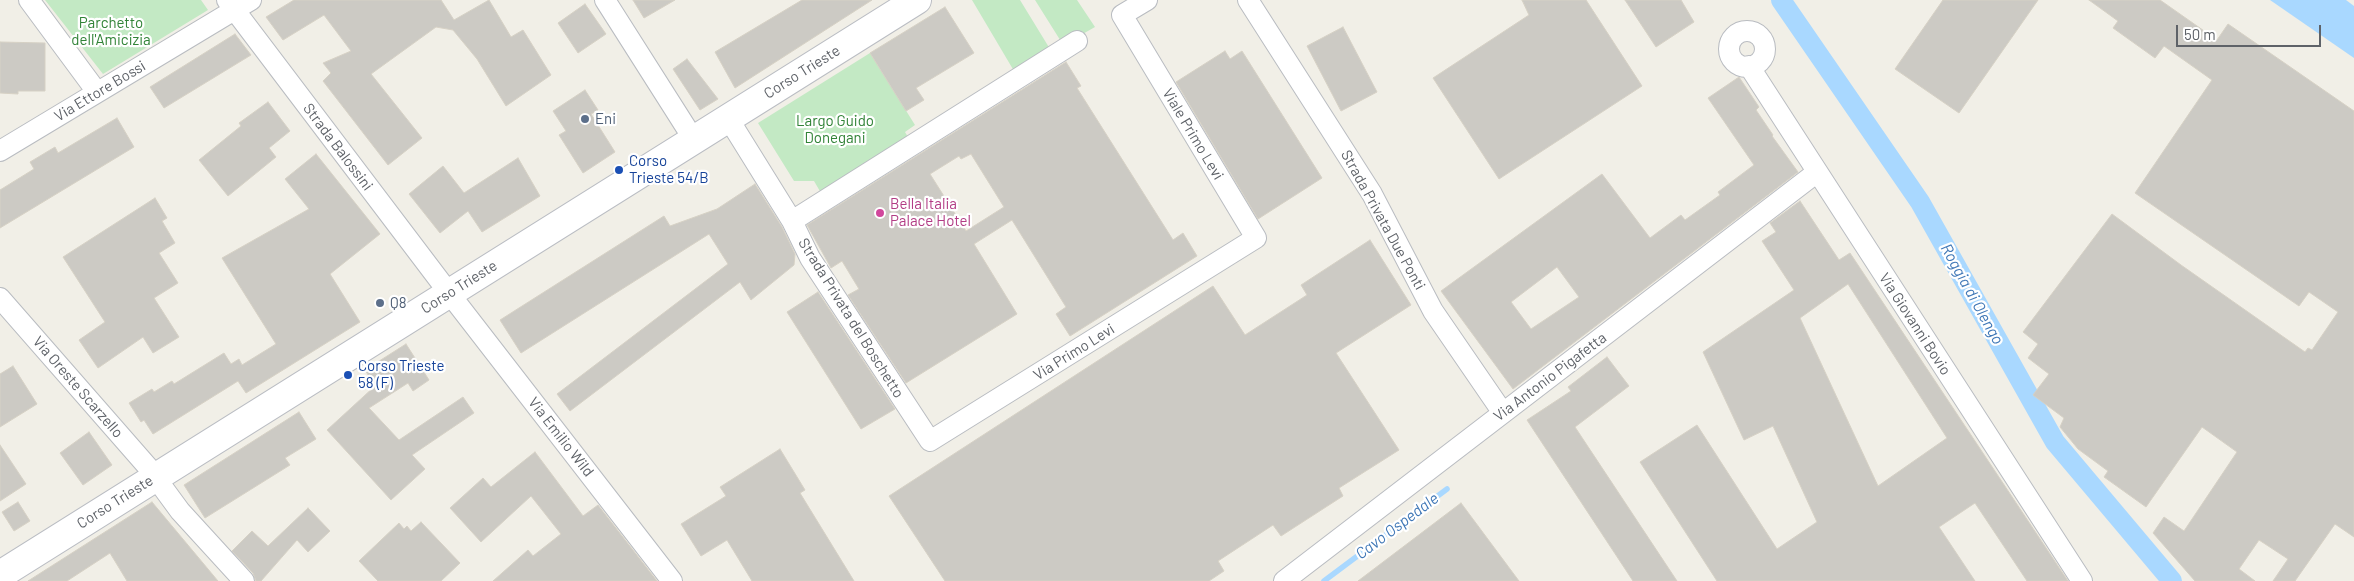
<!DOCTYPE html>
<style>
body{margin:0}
#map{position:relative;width:2354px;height:581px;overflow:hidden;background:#f1efe7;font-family:Barlow,sans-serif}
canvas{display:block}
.scale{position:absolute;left:2176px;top:25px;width:145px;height:22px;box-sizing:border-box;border:2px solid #5e6268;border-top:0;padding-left:6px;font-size:15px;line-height:18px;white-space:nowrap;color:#5e6268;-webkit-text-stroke:4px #fff;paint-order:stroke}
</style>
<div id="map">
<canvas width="2354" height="581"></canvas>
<div class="scale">50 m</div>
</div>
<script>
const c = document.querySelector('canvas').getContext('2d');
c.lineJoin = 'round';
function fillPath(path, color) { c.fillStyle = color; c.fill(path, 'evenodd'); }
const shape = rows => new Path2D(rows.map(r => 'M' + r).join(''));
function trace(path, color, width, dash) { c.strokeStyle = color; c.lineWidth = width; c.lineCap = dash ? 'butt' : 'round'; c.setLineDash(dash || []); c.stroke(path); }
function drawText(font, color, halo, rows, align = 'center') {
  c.font = font + ' Barlow,sans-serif'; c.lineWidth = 4.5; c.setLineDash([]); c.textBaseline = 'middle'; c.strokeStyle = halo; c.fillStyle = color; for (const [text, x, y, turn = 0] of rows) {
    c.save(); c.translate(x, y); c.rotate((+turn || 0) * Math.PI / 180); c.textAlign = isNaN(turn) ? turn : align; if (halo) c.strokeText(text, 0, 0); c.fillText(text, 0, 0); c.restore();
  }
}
fillPath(shape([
 [45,0,201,0,208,10,103,74],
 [972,0,1020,0,1050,49,1014,71],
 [1035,0,1077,0,1095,27,1065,44,1062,43],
 [870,53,915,125,905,132,912,144,821,193,814,181,794,181,758,123]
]), '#c3e9c4');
fillPath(shape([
 [2270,0,2346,0,2354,6,2354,58]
]), '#a9d8ff');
trace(shape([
 [1324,581,1447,489]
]), '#a9d8ff', 5.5);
trace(shape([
 [1781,0,1920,202,2055,442,2172,581]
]), '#a9d8ff', 20);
const building = shape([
 [294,0,441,0,454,20,489,0,511,37,523,30,551,75,506,106,477,59,453,30,436,27,371,74,422,138,388,165,323,81,331,73,323,63,351,51,324,15,283,40,266,17,294,0],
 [633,0,675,0,644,18,633,0],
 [802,0,872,0,735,88,715,52,802,0],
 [1522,0,1586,0,1642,86,1499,179,1433,78,1529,15,1522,0],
 [1625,0,1681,0,1694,22,1656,47,1625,0],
 [1943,0,2038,0,1959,113,1895,69,1943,0],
 [2089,0,2160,0,2217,40,2228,24,2354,111,2354,537,2335,524,2295,581,2273,581,2288,559,2259,540,2239,569,2255,581,2195,581,2153,533,2164,517,2184,531,2237,452,2202,427,2146,507,2104,477,2108,471,2078,449,2060,427,2064,418,2033,395,2049,374,2028,358,2038,344,2023,332,2112,214,2181,265,2305,352,2308,348,2312,350,2338,312,2309,292,2299,306,2135,193,2212,80,2164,46,2155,58,2113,28,2118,21,2089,0],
 [585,4,606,34,578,53,558,23,585,4],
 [945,7,974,53,916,88,924,100,906,111,870,53,945,7],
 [1343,27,1377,92,1341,111,1307,46,1343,27],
 [235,34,251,55,164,108,150,87,235,34],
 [0,42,45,43,45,91,18,91,18,94,0,93,0,42],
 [1225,51,1230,59,1242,51,1322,178,1258,219,1176,82,1225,51],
 [687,59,718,99,700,110,673,69,687,59],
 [1066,62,1081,86,1077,88,1173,240,1183,233,1197,256,1070,336,1056,314,1066,307,1012,220,974,244,1017,314,906,383,848,295,859,289,842,261,831,268,807,225,1066,62],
 [971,154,1004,207,966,231,930,174,959,156,961,159,971,154],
 [1739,77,1759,107,1756,110,1773,135,1772,136,1798,172,1513,389,1441,291,1602,174,1650,238,1681,215,1685,220,1720,195,1718,192,1754,165,1708,98,1739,77],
 [1557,267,1579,297,1531,329,1511,302,1557,267],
 [585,90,598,110,591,114,615,152,583,173,559,135,566,131,553,111,585,90],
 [268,102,290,131,269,148,276,157,228,196,199,160,241,126,239,123,268,102],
 [117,118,134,147,0,228,0,190,34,169,30,162,55,147,58,153,117,118],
 [316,154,380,234,330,274,360,322,246,393,238,381,153,434,144,420,141,422,129,403,152,389,154,392,172,381,174,384,224,353,231,364,239,359,242,365,276,344,222,258,309,209,285,179,316,154],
 [518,158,540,196,482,232,468,211,440,233,409,194,443,166,464,193,518,158],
 [755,184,782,227,795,254,794,265,751,300,740,282,570,411,557,394,728,264,709,234,521,353,500,320,664,216,670,226,717,209,755,184],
 [155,198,167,218,162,221,175,243,159,253,178,283,154,298,179,337,153,353,143,337,98,368,79,340,105,322,63,257,155,198],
 [1800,201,1839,260,1850,253,2068,581,2027,581,1975,503,1939,527,1975,581,1717,581,1640,462,1697,425,1777,549,1817,522,1773,426,1744,440,1703,352,1794,290,1762,241,1776,232,1770,223,1800,201],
 [1848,284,1947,438,1878,486,1800,318,1848,284],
 [1370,240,1411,305,1336,353,1399,450,1339,488,1343,496,1281,536,1273,525,1218,561,1224,571,1209,581,945,581,889,496,1213,286,1245,335,1307,295,1301,285,1370,240],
 [818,292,895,409,861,429,787,312,818,292],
 [406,344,429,380,413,391,408,383,369,408,399,440,463,397,474,413,412,455,425,469,391,500,327,430,375,386,365,370,406,344],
 [1607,357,1629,386,1575,427,1677,581,1633,581,1527,420,1571,391,1568,387,1607,357],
 [13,366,37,404,0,427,0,374,13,366],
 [299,412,316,439,285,458,290,465,205,518,184,485,299,412],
 [89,432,112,465,83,485,60,453,89,432],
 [0,445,26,484,0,501,0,445],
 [780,449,805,490,800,493,854,581,752,581,727,540,701,556,681,524,726,496,720,487,780,449],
 [535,452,583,516,598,505,657,581,493,581,528,550,533,556,561,534,531,496,481,542,450,508,483,478,491,487,535,452],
 [18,502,30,521,14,531,2,512,18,502],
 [152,502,218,581,127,581,110,553,67,581,28,581,152,502],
 [1461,503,1519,581,1358,581,1461,503],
 [308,508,330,531,308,552,297,540,261,581,256,581,253,573,232,551,252,531,268,546,308,508],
 [421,522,460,563,441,581,378,581,359,561,399,523,404,529,407,526,411,531,421,522]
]);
fillPath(building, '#cccac4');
trace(building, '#d6d1c5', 1);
const street = shape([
 [29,0,97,92],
 [227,0,449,293,672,581],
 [605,0,694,140],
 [1248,0,1372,194,1433,311,1503,413],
 '1729 49a18 18 0 1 1 36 0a18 18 0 1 1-36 0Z',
 [1749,66,2082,581],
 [728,118,792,221,810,258,930,441,1256,238,1122,15,1147,0],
 [0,151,251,0],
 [792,221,1077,41],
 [0,298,147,466,180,511,244,581],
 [1284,581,1816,173]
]);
const secondary = shape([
 [0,575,917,0]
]);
trace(street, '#b9bcc1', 22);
trace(secondary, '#babdc3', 30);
trace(street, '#fff', 20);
trace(secondary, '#fff', 28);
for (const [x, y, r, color] of [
 [585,119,5,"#5c6f8a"],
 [619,170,5,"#1a4fb4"],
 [880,213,5,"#d1479c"],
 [380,303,5,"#5c6f8a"],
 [348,375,5,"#1a4fb4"]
]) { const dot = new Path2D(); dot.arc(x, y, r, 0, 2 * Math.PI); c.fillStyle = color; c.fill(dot); trace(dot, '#fff', 2); }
drawText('15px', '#318337', '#fff', [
 ["Parchetto",111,23],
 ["dell'Amicizia",111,40],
 ["Largo Guido",835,121],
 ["Donegani",835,138]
]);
drawText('15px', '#5e6268', '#fff', [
 ["Corso Trieste",802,72,-32],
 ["Via Ettore Bossi",100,91,-31],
 ["Viale Primo Levi",1193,134,59],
 ["Strada Balossini",338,147,53],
 ["Strada Privata Due Ponti",1383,220,61],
 ["Corso Trieste",459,287,-32],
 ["Strada Privata del Boschetto",851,318,58],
 ["Via Giovanni Bovio",1915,324,57],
 ["Via Primo Levi",1074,352,-32],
 ["Via Antonio Pigafetta",1550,377,-37],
 ["Via Oreste Scarzello",78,387,49],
 ["Via Emilio Wild",561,437,52],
 ["Corso Trieste",115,502,-32]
]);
drawText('15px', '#4e5e75', '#fff', [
 ["Eni",595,119],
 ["Q8",390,303]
], 'left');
drawText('15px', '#164399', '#fff', [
 ["Corso",629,161],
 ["Trieste 54/B",629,178],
 ["Corso Trieste",358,366],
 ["58 (F)",358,383]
], 'left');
drawText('15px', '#b23c85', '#fff', [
 ["Bella Italia",890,204],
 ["Palace Hotel",890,221]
], 'left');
drawText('italic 16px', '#4078b7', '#fff', [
 ["Roggia di Olengo",1972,294,61],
 ["Cavo Ospedale",1397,526,-37]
]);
</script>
